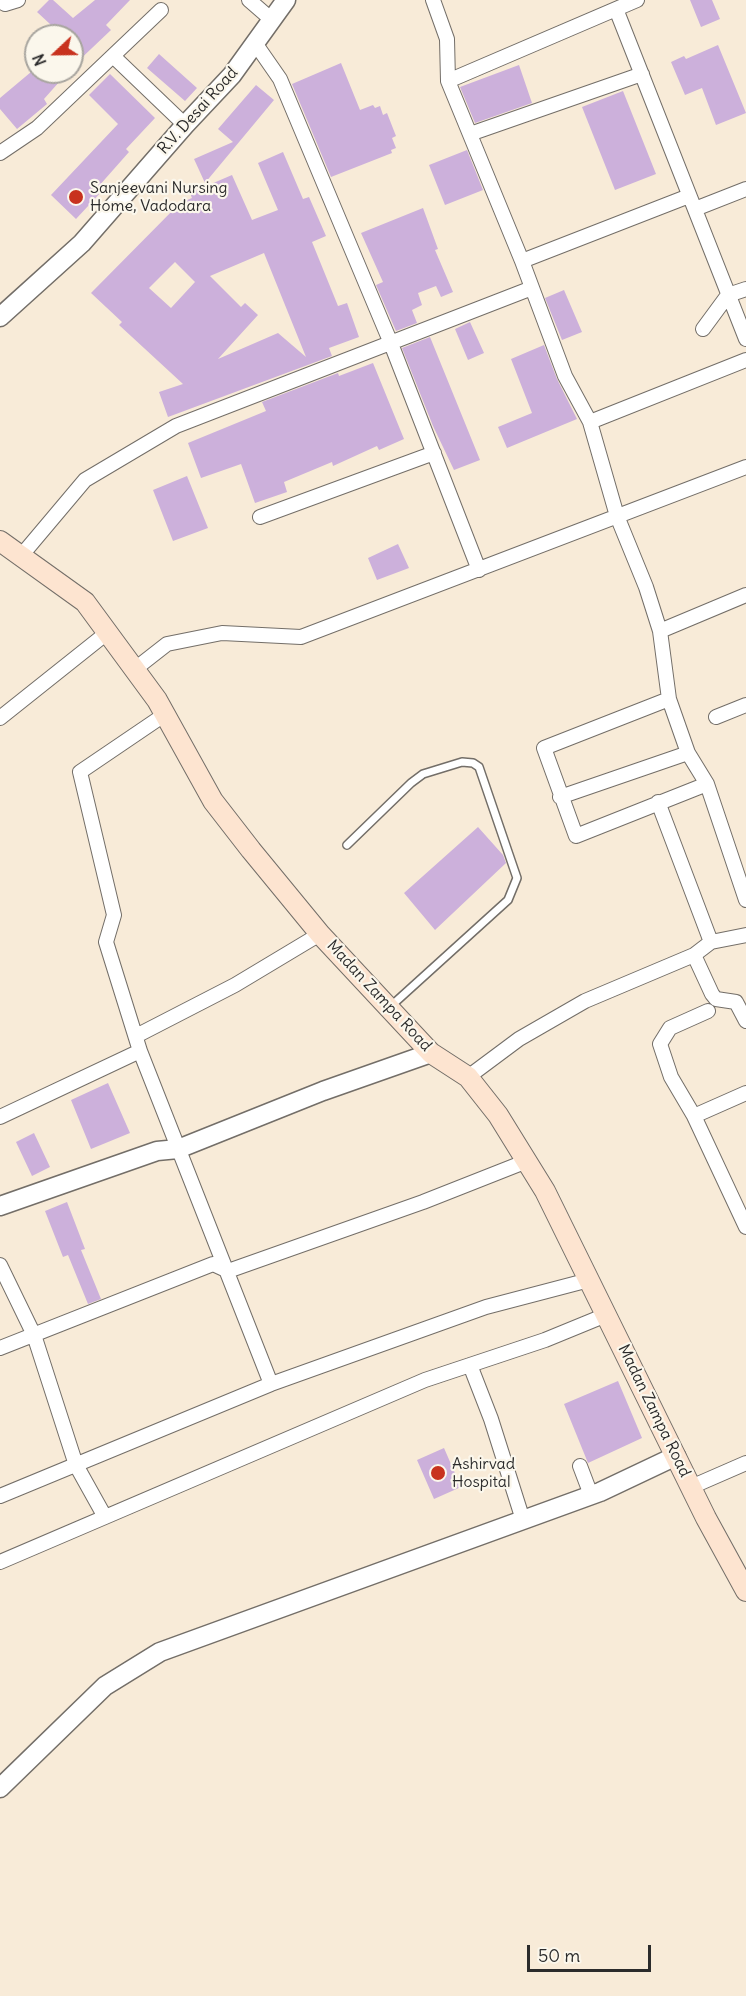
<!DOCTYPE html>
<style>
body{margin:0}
#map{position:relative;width:746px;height:1996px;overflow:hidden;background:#f8ebd8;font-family:Delius,sans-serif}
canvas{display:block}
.north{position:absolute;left:24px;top:24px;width:60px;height:60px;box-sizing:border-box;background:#fbf7ec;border:2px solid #a8a59f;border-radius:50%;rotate:248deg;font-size:16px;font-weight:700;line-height:24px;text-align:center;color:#2b2b2b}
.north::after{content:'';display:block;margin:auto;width:21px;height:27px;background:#c8321e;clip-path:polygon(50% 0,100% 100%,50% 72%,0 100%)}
.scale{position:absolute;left:527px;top:1945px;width:124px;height:27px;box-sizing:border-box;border:3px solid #2b2b2b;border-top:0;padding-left:8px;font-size:18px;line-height:21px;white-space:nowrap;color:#2b2b2b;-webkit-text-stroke:4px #fbf7ec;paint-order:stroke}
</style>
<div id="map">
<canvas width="746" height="1996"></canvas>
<div class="north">N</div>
<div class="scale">50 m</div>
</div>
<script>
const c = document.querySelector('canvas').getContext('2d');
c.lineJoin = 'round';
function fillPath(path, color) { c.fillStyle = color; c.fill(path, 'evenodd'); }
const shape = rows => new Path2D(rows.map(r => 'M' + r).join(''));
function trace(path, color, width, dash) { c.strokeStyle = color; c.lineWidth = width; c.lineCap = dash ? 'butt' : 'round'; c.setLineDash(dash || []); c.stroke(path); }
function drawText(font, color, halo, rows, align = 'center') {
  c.font = font + ' Delius,sans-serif'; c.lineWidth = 4.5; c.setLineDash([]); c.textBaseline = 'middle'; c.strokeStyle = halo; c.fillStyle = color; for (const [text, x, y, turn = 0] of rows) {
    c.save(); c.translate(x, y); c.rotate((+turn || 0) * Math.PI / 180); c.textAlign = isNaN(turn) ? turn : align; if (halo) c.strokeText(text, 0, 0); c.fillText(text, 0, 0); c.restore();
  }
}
fillPath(shape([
 [49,0,53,0,73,18,95,0,130,0,106,25,111,30,72,67,72,36,63,36,37,12],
 [690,0,712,0,720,19,701,27],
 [718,45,746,113,716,125,702,88,685,95,671,62,684,56,686,59],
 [159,54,197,88,185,101,147,68],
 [341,63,360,110,373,105,375,108,380,106,383,115,387,113,396,136,392,138,396,148,391,150,392,153,331,177,292,84],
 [519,65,532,103,475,123,460,87],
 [31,72,68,72,44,99,47,104,17,129,0,109,0,98],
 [110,74,155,118,126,149,129,152,98,187,102,191,76,219,51,195,118,124,89,95],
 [256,85,274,100,205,183,194,159,233,142,218,129],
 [623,91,656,174,615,190,582,107],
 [467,150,483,190,445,205,429,165],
 [283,152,303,199,309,197,326,236,312,242,338,306,347,303,359,337,329,348,332,356,168,417,159,392,183,384,119,325,122,322,91,293,180,203,192,198,190,193,232,175,252,220,278,210,258,163],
 [264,253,306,357,278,333,218,359,258,315,245,303,241,307,210,276],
 [175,262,195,282,171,308,149,288],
 [423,208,438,249,435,250,453,292,441,297,436,286,418,293,422,305,412,310,417,323,396,331,376,285,383,282,361,233],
 [564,290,582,332,562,340,545,298],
 [470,322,484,353,468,360,455,329],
 [430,337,480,460,454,470,433,426,402,348],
 [544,345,557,379,577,419,507,448,498,427,532,413,511,359],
 [373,363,404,439,379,450,377,446,333,466,332,462,284,482,287,492,255,503,241,464,201,478,188,443,266,411,262,402,338,373,339,376],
 [187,476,208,528,173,541,153,490],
 [398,544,409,568,377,580,368,558],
 [478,827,503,855,506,863,435,930,404,893],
 [108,1083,130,1133,91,1149,71,1100],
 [34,1133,50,1167,32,1176,16,1142],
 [67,1202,85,1249,81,1250,101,1299,88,1304,68,1255,63,1257,45,1211],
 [618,1381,642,1438,588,1463,564,1404],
 [444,1448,461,1487,434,1499,417,1460]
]), '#ccb0db');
const service = shape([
 [347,845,411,783,423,774,462,762,473,763,479,767,517,878,508,900,391,1006]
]);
const minor = shape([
 [249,0,272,20],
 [433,0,447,39,448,81,522,261,565,376,590,422,617,516,646,587,660,631,669,699,688,753,707,784,746,900],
 [0,1,5,4,18,0],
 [616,9,746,339],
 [255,43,280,79,390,341,479,570],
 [114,57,185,125],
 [448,81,637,0],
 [470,134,642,74],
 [0,153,37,128,161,10],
 [695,209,746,189],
 [522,261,689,196],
 [703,329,728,295,746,289],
 [590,422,746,360],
 [260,517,434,453],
 [21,556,85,480,176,426,532,288],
 [660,631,746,595],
 [135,669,167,644,222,633,301,637,746,467],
 [669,699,544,748,576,836,707,784],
 [164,715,80,772,114,915,106,942,140,1051,271,1384],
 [716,717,746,705],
 [0,718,108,632],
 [560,797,688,753],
 [658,802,711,942],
 [694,955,712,994,716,999,736,1002,746,1021],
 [708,1011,670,1028,660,1044,671,1077,694,1116,746,1227],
 [136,1036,235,985,320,934],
 [468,1077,519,1039,585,1001,694,955,711,942,746,935],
 [694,1116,746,1093],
 [0,1117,140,1051],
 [0,1265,34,1335,76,1465,105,1517],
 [0,1348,213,1264,228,1271,423,1202,527,1161],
 [470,1365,491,1419,523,1520],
 [580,1466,591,1495],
 [691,1487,746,1463],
 [0,1496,271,1384,486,1307,589,1280],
 [0,1562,425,1380,545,1340,606,1315]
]);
const tertiary = shape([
 [0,317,82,243,185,125,232,75,286,0],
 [0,1206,157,1151,178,1149,323,1091,431,1053],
 [0,1788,105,1686,160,1652,600,1492,676,1456]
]);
const secondary = shape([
 [0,541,85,602,157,700,213,801,251,850,320,934,389,1008,431,1053,468,1077,498,1115,545,1191,706,1518,746,1591]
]);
trace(service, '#736e68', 10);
trace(minor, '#736e68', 16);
trace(tertiary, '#736e68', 21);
trace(secondary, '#736e68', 22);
trace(service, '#fff', 7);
trace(minor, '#fff', 14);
trace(tertiary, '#fff', 18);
trace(secondary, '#fde4d0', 20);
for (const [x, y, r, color] of [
 [76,197,8,"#c8321e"],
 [438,1473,8,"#c8321e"]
]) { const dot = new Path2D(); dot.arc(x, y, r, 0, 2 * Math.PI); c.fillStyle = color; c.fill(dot); trace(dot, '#fbf7ec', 2); }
drawText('16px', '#2b2b2b', '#fbf7ec', [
 ["R.V. Desai Road",198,111,-48],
 ["Madan Zampa Road",379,996,47],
 ["Madan Zampa Road",654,1411,64]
]);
drawText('16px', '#2b2b2b', '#fbf7ec', [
 ["Sanjeevani Nursing",90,188],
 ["Home, Vadodara",90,206],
 ["Ashirvad",452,1464],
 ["Hospital",452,1482]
], 'left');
</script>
